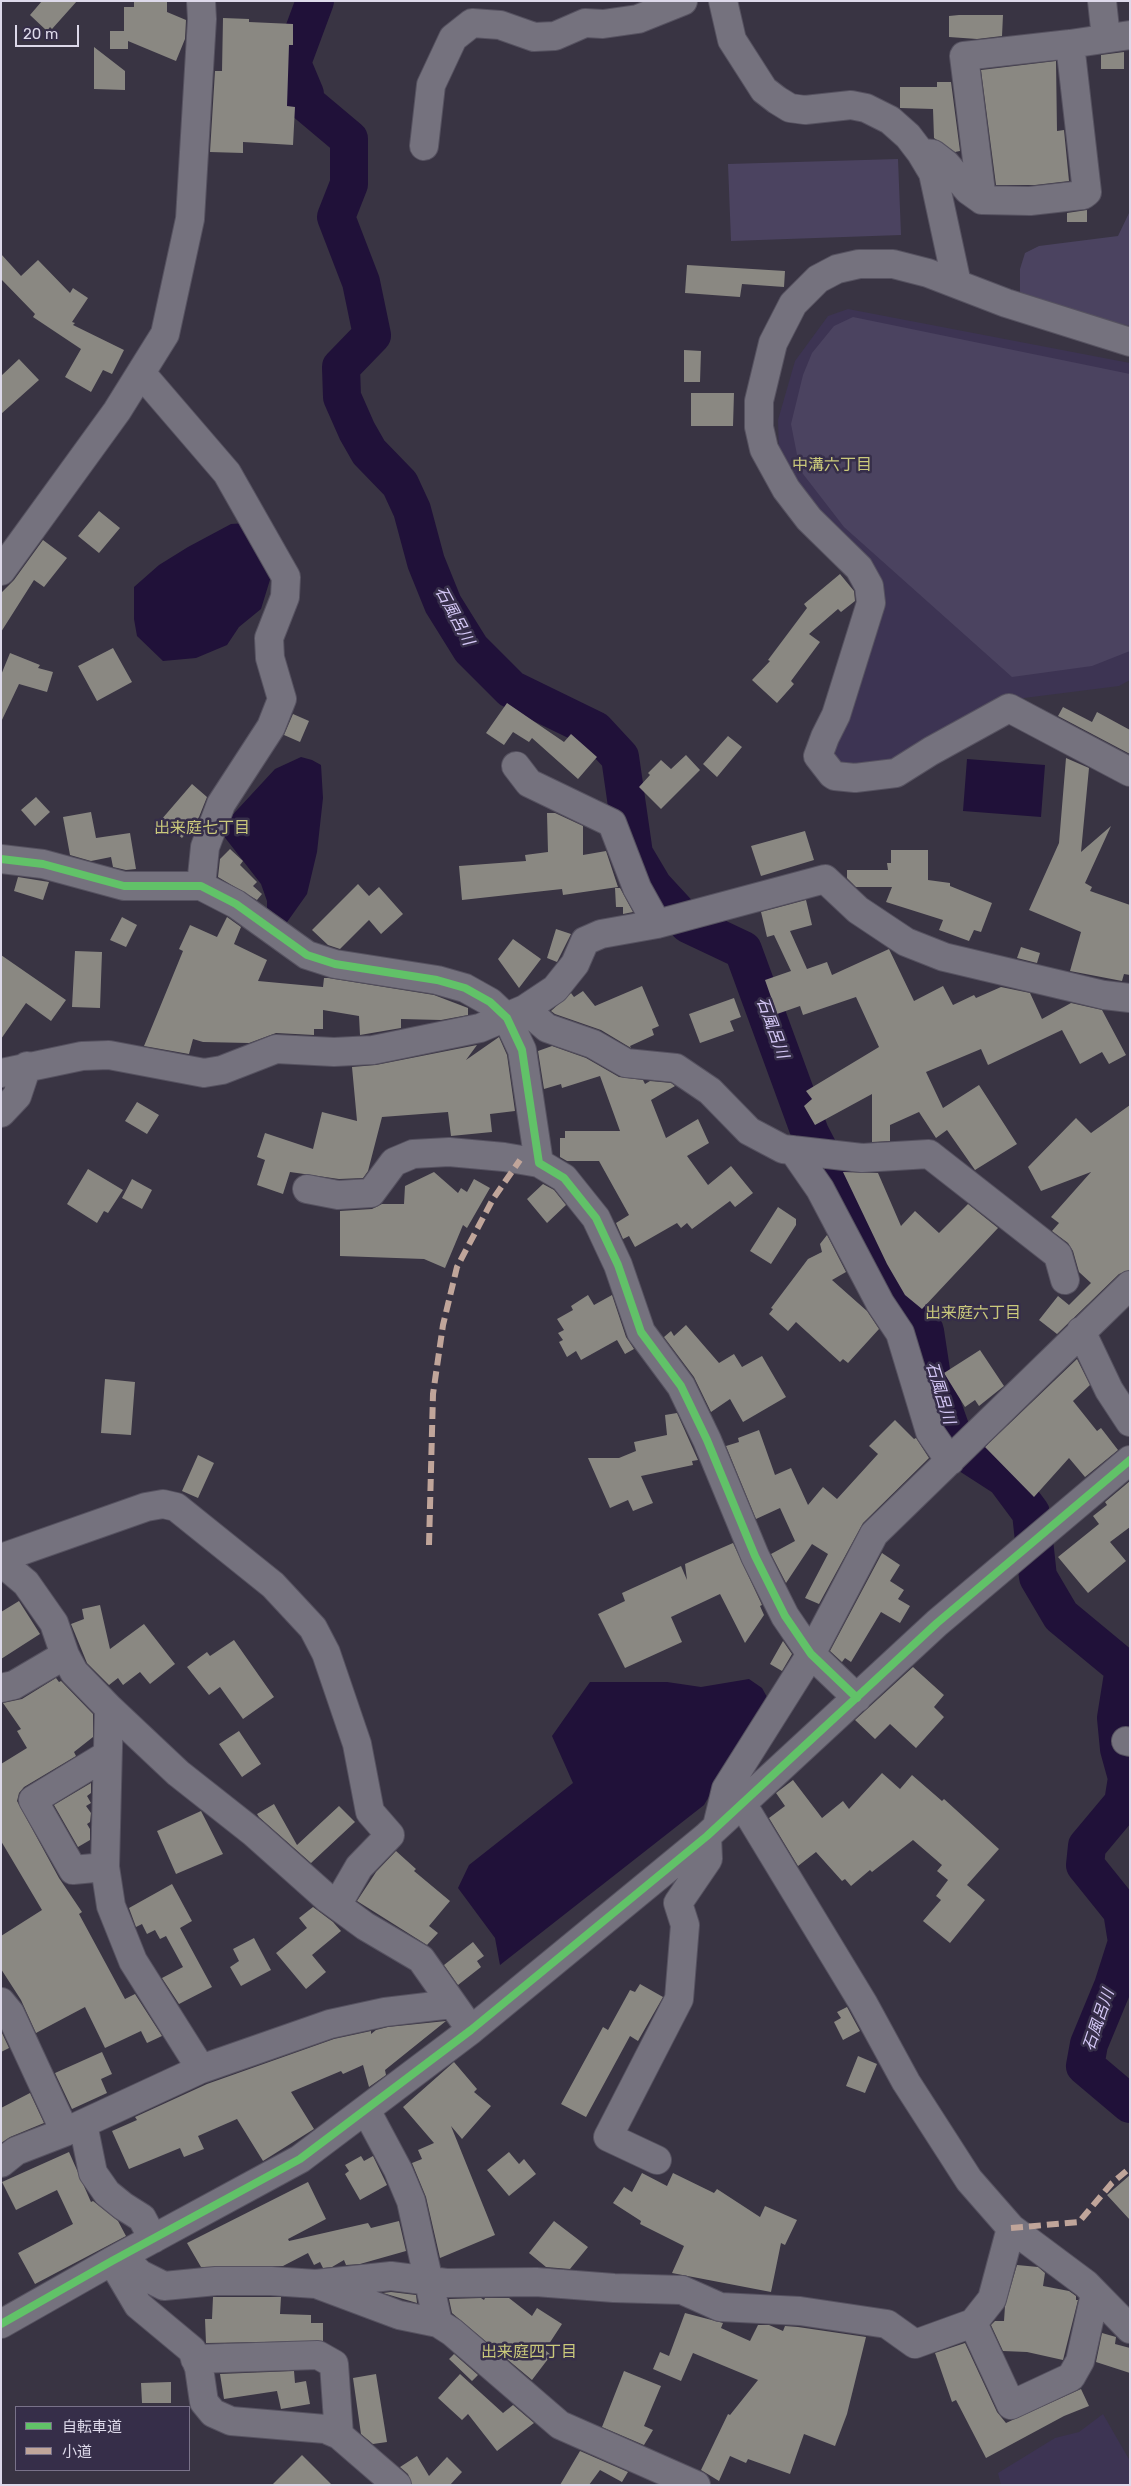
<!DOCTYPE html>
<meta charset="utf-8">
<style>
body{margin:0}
#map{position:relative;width:1131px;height:2486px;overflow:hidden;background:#393443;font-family:Rubik,"Noto Sans JP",sans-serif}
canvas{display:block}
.frame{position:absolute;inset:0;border:2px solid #ddd9ea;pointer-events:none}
.legend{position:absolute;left:15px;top:2406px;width:175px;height:65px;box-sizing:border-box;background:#362e49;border:1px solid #797289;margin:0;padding:6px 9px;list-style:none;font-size:15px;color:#ddd9ea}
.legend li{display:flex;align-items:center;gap:10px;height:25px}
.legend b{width:25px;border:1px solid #797289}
.scale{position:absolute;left:15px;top:25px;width:64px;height:22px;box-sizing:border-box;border:2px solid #ddd9ea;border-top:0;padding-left:6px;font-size:15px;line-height:18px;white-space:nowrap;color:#ddd9ea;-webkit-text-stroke:4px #362e49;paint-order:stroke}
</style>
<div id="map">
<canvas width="1131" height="2486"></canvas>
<div class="frame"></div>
<ul class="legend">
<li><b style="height:6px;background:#61c268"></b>自転車道</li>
<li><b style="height:6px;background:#c0a59a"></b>小道</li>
</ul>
<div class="scale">20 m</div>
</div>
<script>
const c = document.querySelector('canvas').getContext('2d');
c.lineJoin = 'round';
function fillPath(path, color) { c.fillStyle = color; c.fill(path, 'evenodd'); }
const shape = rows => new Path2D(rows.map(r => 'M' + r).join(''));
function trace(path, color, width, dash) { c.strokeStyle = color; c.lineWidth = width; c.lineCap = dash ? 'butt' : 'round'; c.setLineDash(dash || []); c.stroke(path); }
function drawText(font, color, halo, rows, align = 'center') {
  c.font = font + ' Rubik,"Noto Sans JP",sans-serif'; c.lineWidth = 5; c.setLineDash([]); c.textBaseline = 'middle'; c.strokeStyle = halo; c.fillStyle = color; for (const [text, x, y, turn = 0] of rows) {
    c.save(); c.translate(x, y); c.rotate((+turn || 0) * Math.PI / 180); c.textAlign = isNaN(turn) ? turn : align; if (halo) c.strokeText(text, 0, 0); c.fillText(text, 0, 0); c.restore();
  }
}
fillPath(shape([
 [848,309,1130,363,1130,680,1119,686,1024,698,890,767,851,774,832,760,883,594,796,494,779,452,778,420,795,361,828,316],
 [1103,2414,1130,2461,1130,2485,1001,2485,998,2473,1055,2438,1079,2432]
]), '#3d3453');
fillPath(shape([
 [898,159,901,235,731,241,728,164],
 [1130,211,1130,326,1020,299,1020,269,1025,253,1039,246,1118,236],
 [853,317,1130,374,1130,651,1092,666,1012,677,844,527,800,470,791,424,803,375,812,353,834,326]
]), '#4b4360');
fillPath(shape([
 [246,523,273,570,261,609,239,627,227,645,196,658,163,661,137,636,134,619,134,587,159,565,188,547,231,524],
 [301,757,312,760,321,765,323,798,317,852,307,894,285,925,267,913,267,901,261,884,223,835,225,823,275,769],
 [967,759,1045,765,1041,817,963,811],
 [749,1679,762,1688,767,1697,704,1805,500,1965,495,1938,458,1888,469,1865,573,1783,552,1736,590,1682,667,1682,701,1687]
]), '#201139');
trace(shape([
 [315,1,292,63,305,94,305,102,349,139,349,184,336,217,361,282,372,335,341,367,342,397,357,431,369,452,400,484,412,510,426,562,443,604,471,649,511,689,595,730,620,757,634,854,653,886,688,924,743,950,810,1133,892,1290,925,1331,932,1377,957,1447,1005,1478,1031,1513,1038,1577,1061,1616,1124,1668,1116,1718,1119,1749,1127,1778,1123,1803,1087,1846,1085,1865,1122,1911,1127,1942,1113,1986,1089,2044,1085,2066,1130,2104]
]), '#201139', 38);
fillPath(shape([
 [42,1,77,1,52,29,50,27,47,31,30,15],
 [134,1,167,1,167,12,186,20,185,39,176,61,128,41,128,49,110,49,110,31,124,31,124,7,134,7],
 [959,15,1003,15,1002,36,977,39,949,37,949,16],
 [223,18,249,19,249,22,293,24,293,45,289,45,287,106,295,107,293,145,243,142,243,153,210,152,215,71,222,71],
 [94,47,125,71,125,90,94,89],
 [1124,52,1124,69,1101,69,1101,55],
 [1056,61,1057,131,1064,130,1069,181,1035,185,996,185,981,70],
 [937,82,951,82,960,151,955,152,934,138,933,109,900,108,900,87,937,87],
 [1087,210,1087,222,1067,222,1067,213],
 [1,254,21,276,38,260,70,293,73,288,88,298,72,322,75,323,73,325,124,350,112,374,103,370,91,392,65,377,81,349,33,317,35,314,1,279],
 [687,265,785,271,784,287,742,284,740,297,685,293],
 [684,350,701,351,700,382,684,382],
 [19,359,39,380,1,414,1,376],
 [691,393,734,393,733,426,691,426],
 [99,511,120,528,99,553,78,536],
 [43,540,67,558,44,587,34,580,1,632,1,593,14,580],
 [840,574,854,591,855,601,841,612,838,609,809,634,820,642,791,681,794,684,777,703,752,680,770,661,768,660,807,608,804,604],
 [113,648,132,682,97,701,78,666],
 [10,653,40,665,38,668,53,672,47,692,19,684,1,722,1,675],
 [507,703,564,742,571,734,597,757,578,779,532,738,529,742,513,732,504,745,486,733],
 [1063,707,1092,722,1097,712,1130,730,1130,754,1058,716],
 [293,714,309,721,300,742,284,735],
 [728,736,742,747,717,777,703,764],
 [686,755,700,770,661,809,639,787,650,775,648,773,661,760,671,769],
 [1066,758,1089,768,1081,852,1111,826,1085,883,1092,887,1090,891,1130,905,1130,975,1124,974,1122,981,1070,971,1081,932,1029,910,1059,843],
 [192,784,207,797,199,817,182,838,161,820],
 [36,797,50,812,35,826,21,810],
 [91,812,96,838,130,833,136,869,126,870,113,867,111,857,91,861,70,855,63,817],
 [547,813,555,813,583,826,583,855,606,851,618,887,563,895,562,889,462,900,459,866,526,861,525,855,548,852],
 [805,831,814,860,761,876,751,846],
 [230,849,243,861,240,865,257,882,253,886,262,894,257,900,218,877,220,859],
 [891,850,928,850,928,880,950,883,950,886,992,903,981,932,974,930,969,941,939,930,943,920,886,902,892,887,856,887,847,878,847,870,888,870,887,863,891,863],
 [18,877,49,882,43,900,14,891],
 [358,884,369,896,379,887,403,914,381,934,369,920,340,949,328,945,312,930],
 [615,888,620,888,633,912,623,914,623,907,616,907],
 [806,900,812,925,790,931,807,969,827,962,832,975,889,949,914,1001,943,986,953,1005,974,995,976,998,1001,987,1030,993,1042,1019,1071,1003,1102,1010,1126,1055,1109,1064,1102,1052,1080,1064,1062,1030,988,1065,981,1049,926,1072,943,1108,979,1085,1017,1144,975,1170,947,1130,936,1138,919,1112,890,1125,890,1141,872,1142,872,1094,815,1125,804,1106,812,1099,806,1091,879,1047,856,997,803,1015,800,1006,777,1014,765,980,791,971,774,935,767,937,761,912],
 [122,917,137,925,126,947,110,940],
 [227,917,241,927,234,944,267,960,258,981,323,987,324,978,328,978,434,995,468,1008,468,1015,441,1020,401,1019,401,1028,360,1035,359,1016,323,1010,323,1029,314,1029,314,1035,276,1033,249,1043,203,1042,193,1039,189,1054,144,1046,183,951,179,949,190,925,217,937],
 [556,929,571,934,557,962,547,958],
 [513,939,541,959,519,988,498,959],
 [1021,947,1040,953,1037,963,1017,958],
 [75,951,102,952,100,1008,72,1007],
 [1,955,66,1000,51,1021,26,1003,1,1039],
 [642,986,659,1026,652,1029,654,1035,630,1046,631,1048,601,1030,555,1014,551,1011,571,993,574,997,583,991,595,1006],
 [734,998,741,1017,730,1021,734,1031,700,1043,689,1014],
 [499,1037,507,1055,515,1111,490,1114,492,1132,451,1136,448,1112,382,1117,368,1171,363,1178,339,1179,290,1172,283,1194,257,1185,265,1160,257,1157,265,1133,313,1149,322,1112,357,1121,352,1067,376,1065,477,1045,466,1060],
 [552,1046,586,1058,619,1077,643,1080,645,1084,650,1081,671,1083,675,1086,651,1100,666,1138,698,1119,709,1143,687,1156,708,1185,731,1166,753,1193,735,1207,730,1201,692,1229,687,1223,681,1228,677,1223,635,1247,629,1236,623,1239,616,1223,629,1215,599,1161,567,1161,560,1157,560,1138,565,1138,565,1131,620,1131,600,1076,562,1088,561,1084,544,1089,538,1051],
 [137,1102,159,1115,147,1134,125,1121],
 [1130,1105,1130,1270,1119,1274,1057,1334,1039,1320,1058,1296,1069,1305,1091,1283,1079,1272,1073,1251,1068,1243,1052,1231,1059,1223,1051,1217,1091,1172,1041,1191,1028,1167,1076,1118,1091,1133],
 [88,1169,123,1190,108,1213,104,1211,97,1223,67,1204],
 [434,1172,458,1193,461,1188,467,1192,474,1179,490,1188,467,1228,463,1225,445,1268,424,1259,340,1256,340,1211,372,1209,382,1204,404,1204,405,1186],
 [843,1172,878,1173,901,1226,915,1211,939,1233,968,1204,998,1228,922,1309,905,1295,887,1264],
 [132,1179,152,1190,142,1209,122,1198],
 [543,1184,554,1190,566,1205,547,1223,527,1199],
 [778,1207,796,1219,796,1225,771,1264,750,1251],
 [827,1235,846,1272,832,1280,867,1311,879,1329,848,1363,843,1359,840,1362,796,1322,788,1331,769,1314,773,1309,771,1308,808,1259,822,1252,820,1244],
 [588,1295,594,1305,612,1295,626,1337,634,1349,625,1354,617,1340,581,1360,576,1351,567,1357,559,1342,563,1340,558,1333,564,1330,557,1319,573,1310,571,1306],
 [686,1325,719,1363,734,1354,742,1367,762,1356,786,1397,743,1422,730,1399,711,1412,694,1377,664,1337,671,1331,674,1336],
 [980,1350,1004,1386,979,1406,975,1400,965,1407,944,1373],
 [1077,1359,1090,1385,1073,1401,1097,1431,1101,1428,1118,1450,1085,1477,1069,1458,1034,1497,985,1447],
 [105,1379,135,1382,131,1435,101,1433],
 [677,1413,698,1460,692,1461,693,1465,641,1476,653,1503,633,1511,628,1500,610,1508,588,1458,619,1458,636,1451,634,1442,667,1435,665,1415],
 [895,1420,914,1439,916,1438,929,1458,863,1523,819,1604,805,1598,828,1554,812,1544,786,1583,771,1554,795,1541,780,1508,756,1519,726,1446,739,1442,738,1438,759,1430,775,1475,791,1468,808,1505,823,1487,837,1499,878,1454,869,1446],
 [198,1455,214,1463,198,1498,182,1491],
 [1130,1481,1130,1527,1110,1542,1126,1561,1088,1593,1058,1557,1099,1524,1093,1516,1107,1505,1105,1502],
 [733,1543,762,1605,760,1606,764,1615,745,1643,720,1594,671,1617,682,1642,625,1668,598,1614,625,1601,622,1593,681,1566,687,1580,685,1564],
 [882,1553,900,1565,890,1581,904,1590,898,1599,910,1606,900,1623,881,1612,851,1662,845,1658,842,1662,830,1651],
 [19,1601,40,1634,1,1659,1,1612],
 [100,1605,110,1649,144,1624,175,1664,150,1684,140,1672,123,1685,118,1678,109,1685,87,1663,71,1624,84,1619,82,1609],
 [234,1640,274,1697,243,1719,220,1687,209,1695,187,1667,207,1652,210,1656],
 [783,1641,792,1654,782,1671,770,1664],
 [913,1667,944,1695,934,1707,944,1717,916,1748,890,1724,875,1739,855,1720],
 [56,1678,59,1682,61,1681,93,1714,93,1737,74,1752,76,1756,24,1787,19,1793,17,1801,59,1878,82,1912,79,1914,125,1999,135,1994,162,2036,147,2043,141,2031,105,2048,85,2007,36,2033,21,2000,1,1969,1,1936,42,1910,1,1841,1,1764,27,1748,17,1731,21,1729,3,1703,22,1699],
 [239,1731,261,1764,242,1777,219,1744],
 [882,1773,900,1789,912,1775,942,1801,944,1799,999,1849,967,1885,985,1900,950,1943,923,1921,941,1900,936,1896,948,1880,937,1871,942,1865,913,1840,872,1872,870,1870,851,1886,845,1879,842,1881,816,1852,798,1866,769,1818,785,1806,776,1793,793,1780,822,1818,843,1801,849,1809],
 [91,1783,91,1793,87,1796,91,1803,86,1806,91,1813,90,1822,87,1824,90,1829,90,1840,78,1847,54,1805],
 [274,1804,297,1845,339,1806,355,1822,311,1863,259,1817,257,1814],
 [201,1811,223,1854,176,1874,157,1831],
 [396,1851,416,1869,414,1871,450,1901,429,1926,438,1933,427,1945,357,1901,376,1872],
 [172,1884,192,1921,180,1928,212,1987,179,2004,162,1978,183,1967,166,1936,160,1939,155,1930,147,1934,142,1924,136,1927,129,1908],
 [313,1907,333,1922,341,1931,312,1955,326,1972,306,1989,276,1953,307,1928,299,1918],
 [254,1938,271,1970,241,1986,230,1967,239,1961,233,1949],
 [473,1942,484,1956,477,1961,481,1967,458,1985,444,1965],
 [640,1984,663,1997,638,2041,630,2036,586,2117,561,2104,603,2027,608,2030,630,1990,635,1992],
 [847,2007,860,2031,843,2040,834,2022,841,2018,837,2012],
 [446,2021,385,2070,386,2075,369,2087,363,2065,343,2074,341,2071,291,2092,314,2129,263,2161,237,2119,198,2136,204,2149,184,2157,180,2148,129,2169,112,2131,137,2120,135,2117,207,2084,334,2039,371,2031,371,2034,376,2030,388,2027],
 [1,2031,9,2048,1,2052],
 [102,2052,112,2074,101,2079,107,2093,72,2109,55,2073],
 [858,2056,877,2064,865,2093,846,2086],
 [454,2062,477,2089,474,2092,491,2106,462,2139,451,2126,495,2235,440,2258,426,2197,412,2163,422,2159,418,2150,434,2143,403,2107],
 [30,2093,44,2123,10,2137,1,2143,1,2108],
 [69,2152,91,2202,93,2201,118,2221,126,2236,35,2284,18,2253,73,2224,57,2190,16,2210,2,2182],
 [509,2152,519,2164,524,2159,536,2174,509,2196,487,2170],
 [361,2156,364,2161,373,2156,387,2185,360,2200,345,2174,349,2171,345,2165],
 [642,2173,667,2186,673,2173,714,2193,717,2189,760,2217,765,2206,797,2220,785,2245,781,2243,771,2292,672,2273,684,2246,640,2224,641,2221,613,2203,624,2187,632,2192],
 [1130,2175,1130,2220,1107,2195],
 [308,2182,326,2219,288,2239,289,2241,368,2223,371,2228,399,2221,406,2251,360,2264,346,2265,344,2260,332,2267,323,2268,320,2262,314,2265,308,2253,283,2266,201,2267,187,2243],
 [554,2221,588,2247,570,2269,546,2267,529,2253],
 [1017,2265,1038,2267,1045,2273,1043,2286,1069,2291,1076,2296,1076,2300,1078,2300,1063,2360,1027,2352,1003,2351,991,2325,995,2321,1004,2321,1005,2306],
 [391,2292,416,2295,417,2303,383,2293],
 [213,2297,281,2297,280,2314,311,2315,311,2323,323,2323,323,2341,206,2343,205,2319,212,2319],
 [481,2298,484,2300,485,2298,509,2298,532,2316,537,2308,562,2324,545,2350,551,2355,532,2380,452,2313,449,2299],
 [685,2313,723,2323,721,2328,750,2341,758,2325,769,2325,783,2331,785,2326,798,2327,866,2337,847,2414,835,2446,804,2434,790,2474,748,2459,746,2463,730,2456,719,2481,701,2470,728,2414,730,2415,758,2380,693,2353,681,2381,653,2369,660,2352,669,2356],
 [1102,2333,1116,2337,1115,2344,1130,2348,1130,2373,1096,2362],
 [965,2343,997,2412,1006,2423,1081,2389,1089,2406,1064,2416,986,2458,956,2400,952,2402,935,2353],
 [454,2354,478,2375,472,2381,449,2359],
 [294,2371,295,2383,306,2381,310,2404,281,2409,277,2391,224,2399,220,2374],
 [624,2371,661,2386,644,2426,653,2430,644,2445,602,2427],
 [376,2374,387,2442,373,2444,361,2434,353,2378],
 [460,2374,503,2413,513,2405,534,2423,497,2451,468,2414,462,2420,438,2398],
 [171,2382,171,2403,142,2403,141,2383],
 [580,2451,628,2472,622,2482,600,2470,589,2485,560,2485],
 [302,2455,332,2485,272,2485],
 [417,2456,429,2476,447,2457,462,2472,450,2485,412,2485,408,2474,400,2467]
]), '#8a8882');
const minor = shape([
 [723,1,732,40,764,90,777,100,790,108,805,110,851,105,866,108,890,120,908,136,921,153,933,173,957,284],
 [1102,1,1106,38],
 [1070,44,1087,192,1083,195,1030,201,982,200,964,56,1070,44],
 [1070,44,1130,35],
 [424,146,431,85,453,38,472,23,500,25,534,37,555,36,585,23,603,24,638,19,683,1],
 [922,153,933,154,946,164,968,190,982,200],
 [1130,342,1006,303,928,273,893,264,859,264,837,269,818,279,793,304,773,343,759,401,759,427,764,449,786,489,809,519,859,568,869,586,871,603,836,715,825,737,818,756,832,774,835,776,855,778,896,773,931,751,1009,708,1130,772],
 [141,373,227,473,286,577,285,597,269,638,270,658,282,699,271,727,221,804,205,847,201,886],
 [1,571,117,411,165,334,190,219,202,19,201,1],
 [516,766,529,783,612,823,637,888,657,924],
 [1,859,43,864,124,886,201,886,236,904,307,955,335,964,437,980,465,988,490,1002,507,1018,522,1050,539,1163,564,1178,596,1218,618,1265,641,1332,681,1386,707,1440,755,1556,785,1616,811,1654,857,1698],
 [525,1009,547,1028,593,1044,626,1063,676,1068,710,1091,749,1131,783,1149,862,1158,929,1154,1058,1255,1065,1280],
 [1,1073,82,1056,109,1055,204,1073,222,1070,276,1049,334,1052,373,1050,480,1028,525,1009,555,989,575,964,585,941,601,934,657,924,825,879,858,910,906,942,944,957,1104,995,1130,998],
 [1,1113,17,1096,27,1066],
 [793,1150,820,1189,880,1303,900,1333,930,1432,950,1461],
 [307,1189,338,1195,371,1193,394,1162,413,1154,449,1152,504,1157,539,1163],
 [1081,1331,1109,1390,1130,1422],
 [1,1558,146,1507,163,1504,176,1507,273,1585,313,1628,326,1653,357,1744,370,1812,390,1835,359,1867,337,1905],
 [1,1562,26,1583,54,1623,65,1655,74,1672,109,1708,105,1867,111,1906,133,1961,201,2069],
 [1,1688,14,1685,65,1655],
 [109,1708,178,1773,254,1833,328,1899,365,1926,421,1959,471,2030],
 [1126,1741,1130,1742],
 [743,1805,863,2003,906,2082,969,2180,1011,2228,1086,2284,1130,2329],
 [717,1826,726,1789,811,1654,874,1534,1130,1285],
 [105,1867,73,1870,33,1800,107,1755],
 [1,2002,10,2013,65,2132],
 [366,2110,398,2170,411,2201,438,2323],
 [83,2124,93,2173,107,2193,123,2206,142,2218,153,2239],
 [657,2160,608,2137,679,1999,685,1925,678,1903,708,1859,707,1836],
 [1,2163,16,2151,65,2132,201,2069,330,2024,385,2012,452,2004],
 [1011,2228,992,2299,973,2323,1011,2405,1071,2377,1080,2361,1095,2294],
 [122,2256,140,2274,164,2286,216,2281,271,2281,316,2284,399,2315,438,2323,452,2332,560,2425,696,2485],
 [112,2261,138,2305,192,2350,199,2368,204,2402,213,2413,231,2421,325,2429,339,2435,397,2485],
 [316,2284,391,2276,446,2283,536,2282,614,2288,682,2290,720,2307,800,2311,887,2324,915,2344,973,2323],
 [1,2324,112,2261,300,2159,471,2030,707,1836,937,1623,1130,1460],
 [195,2359,318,2355,334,2364,339,2435]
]);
trace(minor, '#565260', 30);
trace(minor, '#75727e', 28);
trace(shape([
 [429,1545,433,1394,443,1325,457,1267,493,1199,520,1160],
 [1011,2228,1079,2222,1112,2183,1130,2168]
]), '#c0a59a', 6, [12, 6]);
trace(shape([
 [1,859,43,864,124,886,201,886,236,904,307,955,335,964,437,980,465,988,490,1002,507,1018,522,1050,539,1163,564,1178,596,1218,618,1265,641,1332,681,1386,707,1440,755,1556,785,1616,811,1654,857,1698],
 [1,2324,112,2261,300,2159,471,2030,707,1836,937,1623,1130,1460]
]), '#61c268', 8);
drawText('16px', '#cac97b', '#362e49', [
 ["中溝六丁目",832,465],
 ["出来庭七丁目",202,828],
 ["出来庭六丁目",973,1313],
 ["出来庭四丁目",529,2352]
]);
drawText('italic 16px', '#d4c7f6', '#362e49', [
 ["石風呂川",454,616,62],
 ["石風呂川",772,1028,70],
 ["石風呂川",940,1393,73],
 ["石風呂川",1099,2020,-71]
]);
</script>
